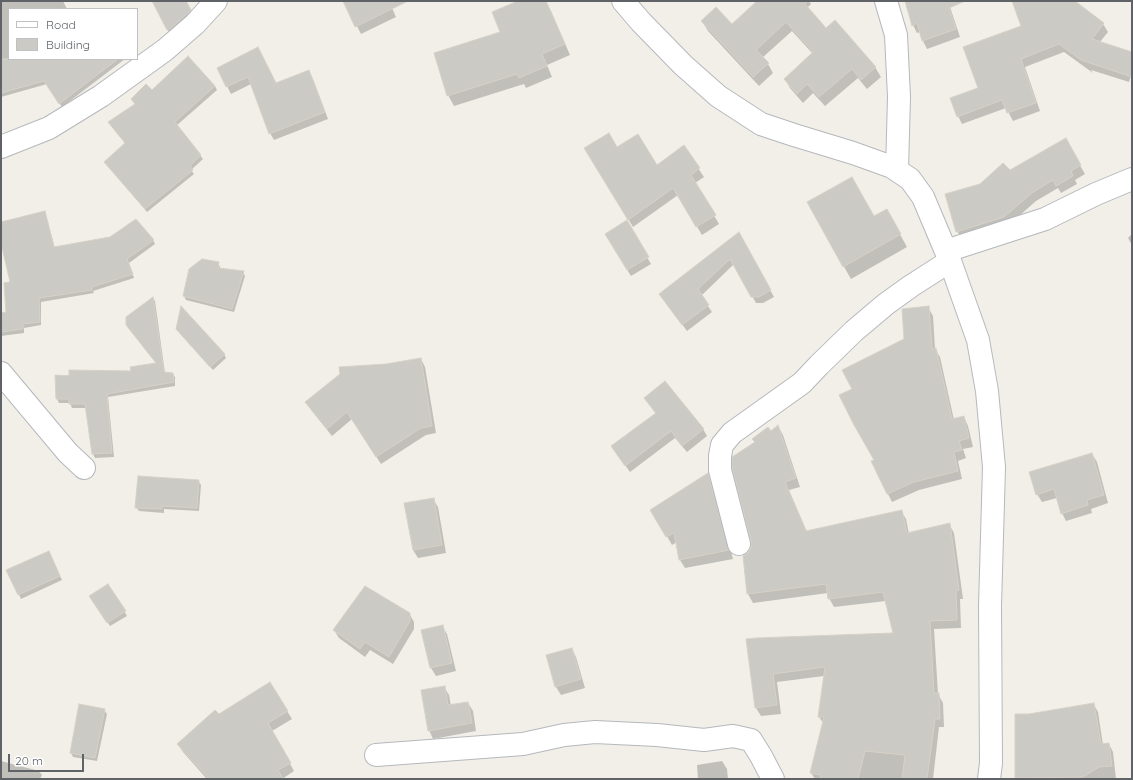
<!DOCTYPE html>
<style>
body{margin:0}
#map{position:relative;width:1133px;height:780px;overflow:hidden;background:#f1efe8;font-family:Quicksand,sans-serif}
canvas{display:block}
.frame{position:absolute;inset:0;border:2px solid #5f6368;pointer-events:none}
.legend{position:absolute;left:8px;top:8px;width:130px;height:52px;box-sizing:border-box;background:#fff;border:1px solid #bfc1c3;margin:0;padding:5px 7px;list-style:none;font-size:12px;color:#5f6368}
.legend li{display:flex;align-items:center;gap:8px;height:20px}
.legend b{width:20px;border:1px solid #bfc1c3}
.scale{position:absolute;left:8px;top:754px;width:76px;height:18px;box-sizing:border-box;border:2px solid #5f6368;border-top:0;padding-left:5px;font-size:12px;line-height:14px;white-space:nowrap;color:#5f6368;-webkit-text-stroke:3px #fff;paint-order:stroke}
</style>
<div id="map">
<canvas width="1133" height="780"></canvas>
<div class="frame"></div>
<ul class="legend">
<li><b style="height:5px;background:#fff"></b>Road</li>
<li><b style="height:11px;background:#cccac5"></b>Building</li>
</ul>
<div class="scale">20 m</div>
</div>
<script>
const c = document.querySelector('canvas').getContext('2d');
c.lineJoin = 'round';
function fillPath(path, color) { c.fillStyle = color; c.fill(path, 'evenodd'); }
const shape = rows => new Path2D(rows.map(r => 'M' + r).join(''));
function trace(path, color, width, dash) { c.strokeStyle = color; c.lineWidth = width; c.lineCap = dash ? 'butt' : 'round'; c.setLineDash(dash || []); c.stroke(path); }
fillPath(shape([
 [1,1,63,1,67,9,9,9,9,59,125,59,62,107,47,84,1,97],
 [153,1,185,1,192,14,170,34],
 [344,1,389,1,396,17,361,34],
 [520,1,546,1,551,11,570,55,547,65,552,77,526,88,524,84,454,106,448,95,501,32],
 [759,1,809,1,811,4,807,8,826,29,875,67,881,77,867,89,858,78,825,106,813,93,803,103,790,88,785,79,813,54,792,31,762,58,768,64,773,73,759,86,708,31,702,21,732,25],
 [906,1,948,1,960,37,927,49,923,41,920,32,917,33,913,25],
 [1013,1,1066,1,1103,24,1108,32,1100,42,1132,55,1132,72,1129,82,1091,70,1093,73,1064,52,1025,67,1040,111,1013,121,1006,108,962,124,958,116,1023,26],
 [218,68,276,84,309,72,313,79,328,119,274,140,270,133,251,84,231,94],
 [215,86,217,90,176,126,203,159,191,170,194,174,147,212,108,166,126,144,135,104,152,91],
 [1065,140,1085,174,1075,180,1077,184,1061,193,1058,188,1036,201,1009,225,962,240,957,231,980,184,1010,172],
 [684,147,704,177,695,183,719,224,702,235,678,195,633,227,586,149,617,148,656,166],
 [808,203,874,218,887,211,907,247,851,279],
 [44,212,46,216,55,248,153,240,155,244,129,263,134,278,93,291,94,293,41,302,41,325,24,328,24,333,1,336,1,314,8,313,11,283,1,238,1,223],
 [626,222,651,264,631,276,606,235],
 [739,233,774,297,763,303,756,303,734,264,701,296,712,312,687,331,660,294],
 [1132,234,1132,245,1128,238],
 [218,263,220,267,220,269,243,272,245,276,234,312,186,300,184,296],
 [153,298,155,301,165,373,173,374,175,377,175,386,108,397,114,457,95,458,93,454,86,408,72,408,70,403,59,403,57,399,56,376,132,372,157,364],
 [928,307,933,316,935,349,940,357,954,420,964,417,968,426,973,447,963,449,966,458,958,461,962,479,919,490,892,502,888,494,875,460,853,390,905,340],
 [180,333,224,354,226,358,213,370],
 [421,359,425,367,436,433,426,435,381,464,352,419,332,436,311,410,307,402,386,365],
 [645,399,703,429,707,436,687,452,675,438,630,472,612,447,656,414],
 [778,426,783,435,800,487,789,490,807,532,901,511,906,519,909,534,949,524,954,533,963,599,960,599,961,628,934,629,938,694,943,703,944,727,939,727,933,779,815,779,811,773,824,724,819,717,824,676,777,682,781,714,761,716,756,708,747,640,894,634,886,601,834,607,829,598,828,593,753,603,748,594,744,556,749,553,752,548,771,432],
 [1092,454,1097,462,1108,503,1091,509,1092,513,1066,521,1062,513,1057,498,1042,502,1037,494],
 [707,474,712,482,733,559,685,568,680,560,677,542,672,545,652,510],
 [198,481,201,485,199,511,164,509,164,513,139,511,136,507],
 [433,499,438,507,446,553,418,558,413,550],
 [51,556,62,580,21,599,8,570],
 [108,585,127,616,110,626,91,596],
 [409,613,414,622,414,629,393,664,370,650,365,657,339,638,334,630],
 [442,626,447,634,456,671,436,676,431,668,423,630],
 [572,649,576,657,585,688,561,695,556,687],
 [444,687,449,695,451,706,468,703,473,711,476,731,433,739,429,730],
 [1094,705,1098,712,1103,745,1109,744,1113,752,1116,779,1017,779,1016,777,1029,715],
 [104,710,107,714,97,761,73,757,71,753],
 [287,711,292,719,272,731,294,771,282,779,204,779,206,778,183,752,178,744,219,716],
 [1,761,39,771,42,775,40,779,1,779],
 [722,761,727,769,728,779,698,779,697,765]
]), '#0003');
const building = shape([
 [152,1,186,1,191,10,171,28,167,30,152,1],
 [343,1,408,1,355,27,343,1],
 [518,1,546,1,565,44,542,54,547,66,519,78,517,74,447,96,434,53,500,32,492,12,518,1],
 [757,1,808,1,805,4,826,28,835,20,876,67,861,80,852,69,819,97,807,84,797,94,784,79,813,52,786,22,756,50,769,63,753,77,701,21,716,7,732,24,757,1],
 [905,1,965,1,949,8,956,29,922,41,917,23,912,26,905,1],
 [1012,1,1075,1,1104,23,1092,39,1132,52,1132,77,1081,60,1059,44,1021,59,1036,103,1007,113,1002,100,957,117,950,98,978,88,963,47,1021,26,1012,1],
 [258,47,276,83,309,70,325,112,269,134,248,77,226,87,217,68,258,47],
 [188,56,215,86,175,122,201,155,190,166,193,170,145,209,104,162,125,143,108,122,135,104,131,99,146,84,152,90,188,56],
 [1,59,118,59,59,104,44,81,1,93,1,59],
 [609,133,617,147,638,134,657,165,684,145,700,168,691,175,716,215,696,227,673,188,628,220,584,148,609,133],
 [1066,138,1081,165,1071,171,1073,176,1056,186,1053,180,1032,193,1004,217,956,232,945,194,980,184,1003,163,1010,170,1066,138],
 [852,177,874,216,887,209,901,234,843,267,807,202,852,177],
 [45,211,54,247,110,237,136,219,154,240,127,259,133,274,92,287,92,290,39,298,40,322,23,324,23,329,1,332,1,313,6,312,4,283,10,282,1,243,1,222,45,211],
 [627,220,649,257,627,270,605,234,627,220],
 [739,232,771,290,759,297,751,297,730,259,698,289,709,305,682,325,659,294,739,232],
 [202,259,219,262,218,268,244,271,232,309,183,296,189,269,202,259],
 [153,297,164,372,173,373,174,382,107,394,112,453,92,454,85,404,69,404,69,399,56,399,55,375,69,376,69,370,131,371,130,367,156,363,126,325,126,317,153,297],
 [181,306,225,354,210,367,176,329,181,306],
 [929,306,932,349,936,348,952,419,964,416,969,438,959,441,962,450,954,452,958,471,914,482,887,494,871,461,874,460,854,425,839,395,852,389,842,370,904,339,902,309,929,306],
 [421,358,432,426,421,428,376,457,347,412,327,429,305,402,340,374,339,367,386,364,421,358],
 [665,381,704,429,682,446,671,431,625,466,611,446,656,413,644,398,665,381],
 [778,425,796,478,785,482,806,531,902,510,907,533,950,523,959,590,956,591,957,620,930,621,934,693,939,693,940,719,935,719,927,779,902,779,905,755,865,751,858,779,820,779,821,775,810,773,824,717,818,717,825,667,773,674,777,705,755,708,746,639,756,638,893,633,883,592,828,599,826,584,747,594,743,556,748,553,751,548,751,541,732,468,732,457,755,442,752,439,768,427,771,431,778,425],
 [1092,453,1104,495,1087,500,1088,505,1061,514,1054,489,1036,495,1029,472,1092,453],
 [708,473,729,550,679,560,674,533,666,537,650,510,708,473],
 [138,476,199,480,197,508,162,506,162,509,135,508,138,476],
 [434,498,442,545,413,550,404,503,434,498],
 [49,551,60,576,18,595,6,570,49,551],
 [108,584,126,611,107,623,89,596,108,584],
 [365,586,410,613,410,621,389,657,365,642,360,649,333,630,365,586],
 [443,625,452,663,430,668,421,630,443,625],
 [572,648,581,679,555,687,546,655,572,648],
 [270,682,288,711,268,723,291,763,278,770,283,779,209,779,177,744,215,710,219,714,270,682],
 [445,686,448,705,468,702,472,723,428,731,421,690,445,686],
 [1094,703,1101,744,1109,743,1112,766,1099,767,1083,777,1015,778,1015,714,1029,714,1094,703],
 [79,704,105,709,95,758,70,753,79,704]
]);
fillPath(building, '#cccac5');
trace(building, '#d6d1c6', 1);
const minor = shape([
 [623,1,641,22,683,65,718,96,761,124,794,135,853,153,892,167,910,179,923,197,950,261,978,340,987,391,994,467,990,606,991,763,989,779],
 [886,1,896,35,899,97,897,170],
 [1,147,49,128,101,96,165,50,195,24,216,1],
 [946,251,1045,219,1096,194,1132,179],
 [1,373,68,453,84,468],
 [739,544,720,470,720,456,722,445,732,433,802,383,819,365,854,331,886,304,911,286,950,261],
 [376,755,523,744,564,735,595,732,657,735,704,740,733,736,751,740,761,756,773,779]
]);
trace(minor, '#b5b8bc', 24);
trace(minor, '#fff', 22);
</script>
